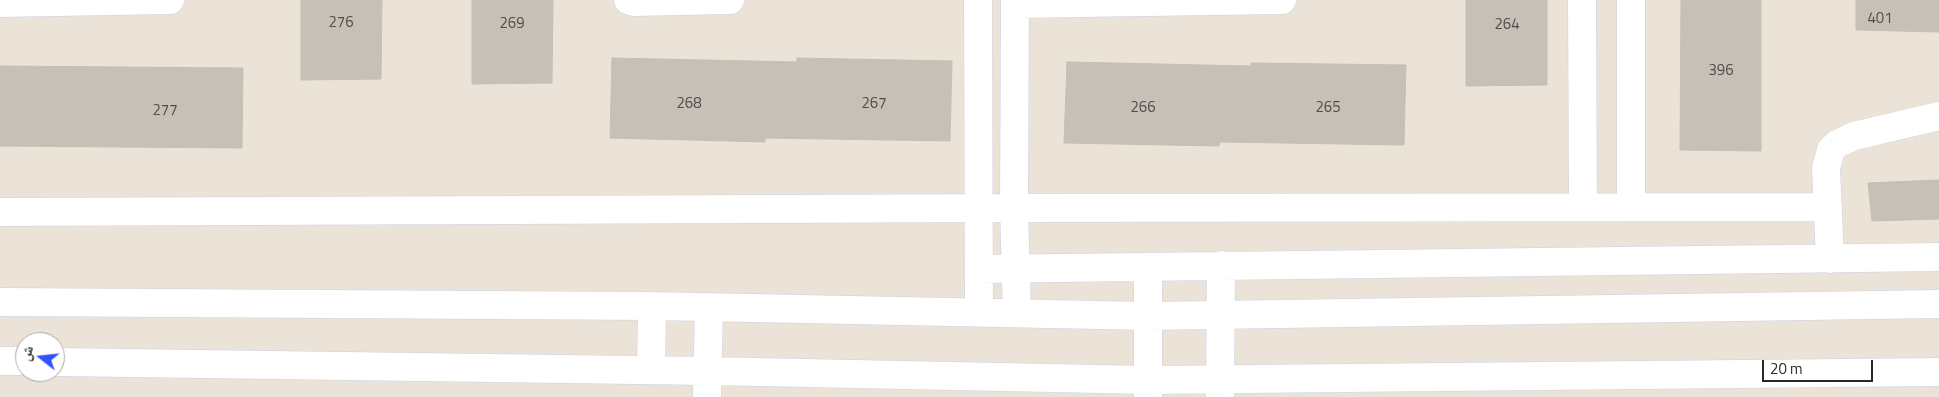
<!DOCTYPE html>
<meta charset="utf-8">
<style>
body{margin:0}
#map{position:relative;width:1939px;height:397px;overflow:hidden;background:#ebe3d7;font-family:"Titillium Web","Noto Naskh Arabic",sans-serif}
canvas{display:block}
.north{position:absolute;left:15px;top:332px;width:50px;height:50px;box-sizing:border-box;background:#fff;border:1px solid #a9a9a9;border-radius:50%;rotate:286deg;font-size:14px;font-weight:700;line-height:20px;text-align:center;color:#272727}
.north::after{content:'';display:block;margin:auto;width:18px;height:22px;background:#3052ff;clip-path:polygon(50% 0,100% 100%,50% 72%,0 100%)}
.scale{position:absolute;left:1762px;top:360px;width:111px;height:22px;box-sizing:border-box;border:2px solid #272727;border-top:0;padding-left:6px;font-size:15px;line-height:18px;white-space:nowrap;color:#272727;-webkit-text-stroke:4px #fff;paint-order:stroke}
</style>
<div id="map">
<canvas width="1939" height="397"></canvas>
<div class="north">ش</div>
<div class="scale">20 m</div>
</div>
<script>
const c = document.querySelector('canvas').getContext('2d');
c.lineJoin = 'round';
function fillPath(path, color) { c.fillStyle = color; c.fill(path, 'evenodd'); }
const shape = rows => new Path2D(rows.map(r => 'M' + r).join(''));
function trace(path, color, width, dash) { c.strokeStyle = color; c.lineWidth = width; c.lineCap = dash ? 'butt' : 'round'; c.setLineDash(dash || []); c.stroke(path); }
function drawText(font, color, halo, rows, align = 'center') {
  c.font = font + ' "Titillium Web",sans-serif'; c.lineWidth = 4; c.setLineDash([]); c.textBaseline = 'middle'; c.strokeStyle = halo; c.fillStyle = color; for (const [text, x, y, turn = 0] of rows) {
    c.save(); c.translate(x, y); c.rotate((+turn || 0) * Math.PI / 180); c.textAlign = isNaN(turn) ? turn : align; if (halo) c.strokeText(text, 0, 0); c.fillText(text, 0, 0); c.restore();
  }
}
const building = shape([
 [301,0,382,0,381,79,301,80,301,0],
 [472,0,553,0,552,83,472,84,472,0],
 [1466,0,1547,0,1547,85,1466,86,1466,0],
 [1681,0,1761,0,1761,151,1680,150,1681,0],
 [1856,0,1939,0,1939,32,1856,30,1856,0],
 [612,58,797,62,797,58,952,61,950,141,765,138,765,142,610,138,612,58],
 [1067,62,1251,66,1251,63,1406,65,1404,145,1220,142,1219,146,1064,143,1067,62],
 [0,66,243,68,242,148,0,146,0,66],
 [1939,180,1939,219,1872,221,1868,183,1939,180]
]);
fillPath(building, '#c6c0b7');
trace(building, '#c6bfb1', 1);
const minor = shape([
 [628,0,634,2,730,0],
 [978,0,979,312],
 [1015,0,1014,208,1017,313],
 [1582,0,1583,207],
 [0,3,170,0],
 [1015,4,1282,0],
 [1631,207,1631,0],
 [0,212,1014,208,1828,207],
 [1830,259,1826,168,1831,150,1837,144,1854,136,1939,116],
 [1148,267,1148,397],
 [979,269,1939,257],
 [0,302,652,306,1148,316,1939,304],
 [0,361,25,361],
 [55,362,708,371,1148,380,1939,372],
 [651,370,652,306],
 [707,397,709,307],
 [1220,397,1221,265]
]);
trace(minor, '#cdd0e1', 29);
trace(minor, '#fff', 28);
drawText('15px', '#4f4d4b', null, [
 ["401",1880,19],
 ["276",341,23],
 ["269",512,24],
 ["264",1507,25],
 ["396",1721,71],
 ["268",689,104],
 ["267",874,104],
 ["266",1143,108],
 ["265",1328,108],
 ["277",165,111]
]);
</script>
